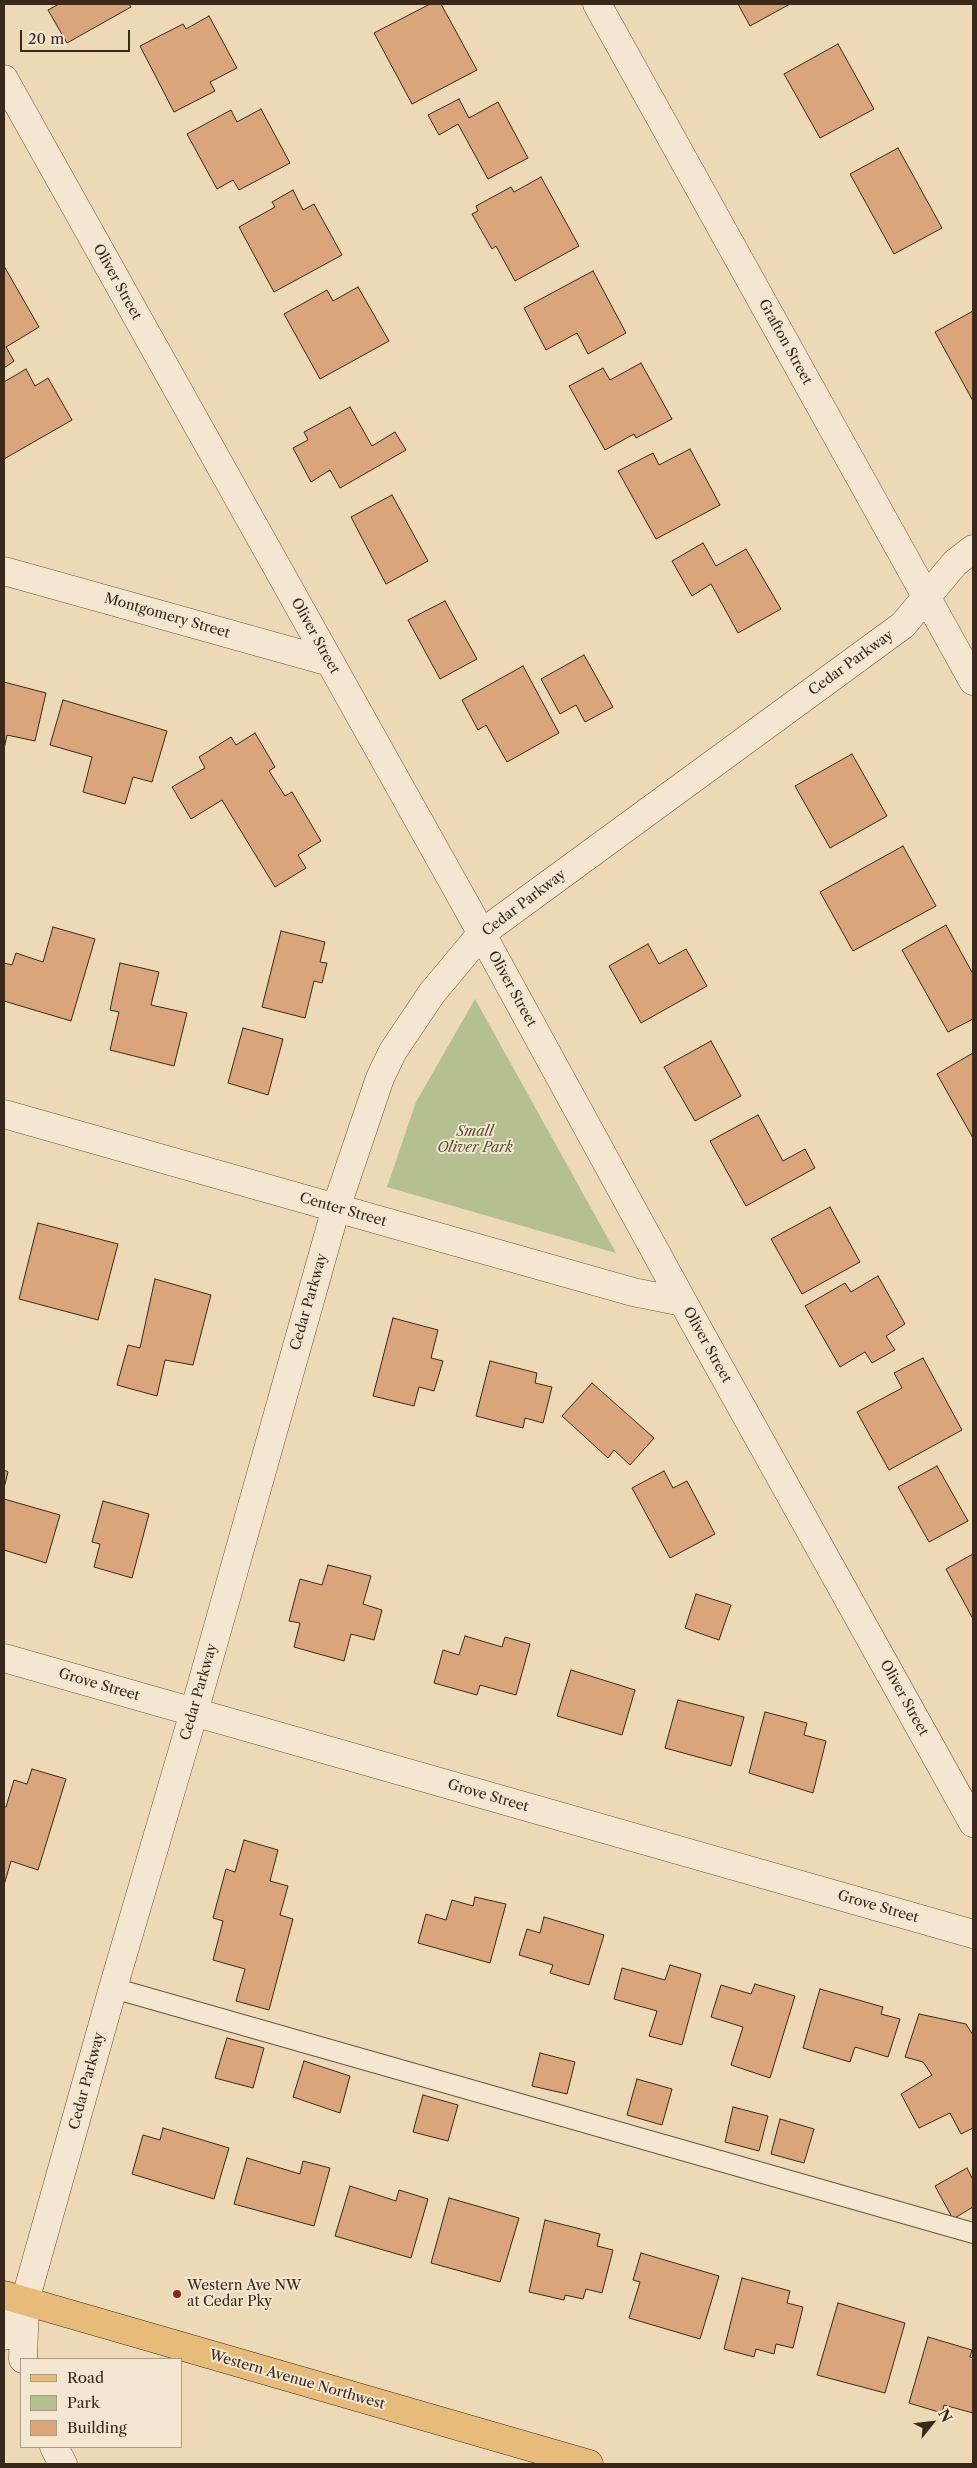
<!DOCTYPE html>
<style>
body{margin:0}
#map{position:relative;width:977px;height:2468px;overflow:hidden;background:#eed9b6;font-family:"Libre Caslon Text",serif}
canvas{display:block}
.frame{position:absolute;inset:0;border:5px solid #3a281b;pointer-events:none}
.legend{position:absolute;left:20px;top:2358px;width:162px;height:90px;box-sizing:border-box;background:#f4e6d0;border:1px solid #aa9a88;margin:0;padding:6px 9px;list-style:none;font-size:15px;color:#3a281b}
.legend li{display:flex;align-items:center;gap:10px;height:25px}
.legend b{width:25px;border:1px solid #aa9a88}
.north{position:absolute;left:907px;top:2398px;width:50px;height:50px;-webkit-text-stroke:4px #f4e6d0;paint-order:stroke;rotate:61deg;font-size:14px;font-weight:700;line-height:20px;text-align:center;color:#3a281b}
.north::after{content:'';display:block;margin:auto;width:18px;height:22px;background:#3a281b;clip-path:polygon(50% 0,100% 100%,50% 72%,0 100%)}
.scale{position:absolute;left:20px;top:30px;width:110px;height:22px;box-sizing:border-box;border:2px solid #3a281b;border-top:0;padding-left:6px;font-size:15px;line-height:18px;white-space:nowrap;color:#3a281b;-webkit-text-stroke:4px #f4e6d0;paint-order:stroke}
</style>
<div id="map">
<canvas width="977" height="2468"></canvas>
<div class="frame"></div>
<ul class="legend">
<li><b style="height:6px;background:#e7bc7b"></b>Road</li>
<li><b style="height:14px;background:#b5c090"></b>Park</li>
<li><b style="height:14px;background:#daa57b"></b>Building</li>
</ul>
<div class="north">N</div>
<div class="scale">20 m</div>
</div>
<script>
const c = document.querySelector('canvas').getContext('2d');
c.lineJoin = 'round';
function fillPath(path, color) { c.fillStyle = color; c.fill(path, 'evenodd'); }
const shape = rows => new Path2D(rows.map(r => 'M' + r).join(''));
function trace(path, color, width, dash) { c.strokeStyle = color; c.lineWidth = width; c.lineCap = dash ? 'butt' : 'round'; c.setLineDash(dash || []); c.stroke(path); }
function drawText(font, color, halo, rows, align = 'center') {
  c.font = font + ' "Libre Caslon Text",serif'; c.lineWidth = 4; c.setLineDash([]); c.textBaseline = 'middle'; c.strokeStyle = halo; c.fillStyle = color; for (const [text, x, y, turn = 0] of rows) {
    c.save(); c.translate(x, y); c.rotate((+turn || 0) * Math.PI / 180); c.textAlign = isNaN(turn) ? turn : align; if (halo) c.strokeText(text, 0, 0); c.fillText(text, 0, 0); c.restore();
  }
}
fillPath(shape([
 [475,999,616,1253,387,1187,416,1102]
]), '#b5c090');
const building = shape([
 [59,4,129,4,131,7,67,43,48,10,59,4],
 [430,4,441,4,477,70,412,104,374,33,430,4],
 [738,4,790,4,750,26,738,4],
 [209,16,237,68,210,82,215,91,174,112,140,46,183,24,186,29,209,16],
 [838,44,874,109,820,138,784,74,838,44],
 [459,99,469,118,498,102,528,158,488,179,458,124,439,135,428,115,459,99],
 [261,109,290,163,239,190,233,180,217,189,187,134,231,110,237,122,261,109],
 [898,148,942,228,894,254,850,174,898,148],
 [541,177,579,246,515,281,496,246,492,249,472,214,478,211,476,206,511,187,514,192,541,177],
 [293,190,303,210,314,204,342,255,274,292,239,227,275,207,272,202,293,190],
 [4,266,39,327,6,347,14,361,4,368,4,266],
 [593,271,626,333,588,354,577,333,546,350,524,308,593,271],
 [358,287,389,341,320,379,284,314,327,290,333,301,358,287],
 [973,311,973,401,935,332,973,311],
 [641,363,672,419,636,438,634,434,605,450,569,386,603,368,610,380,641,363],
 [26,369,35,386,48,378,72,420,4,459,4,382,26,369],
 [350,407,372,446,395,432,406,450,340,488,330,470,311,482,293,448,308,440,304,432,350,407],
 [690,449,720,505,656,539,618,471,653,453,659,465,690,449],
 [392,495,428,561,386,584,351,517,392,495],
 [703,543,716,566,746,549,781,609,738,633,711,584,692,596,672,561,703,543],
 [445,601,477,659,440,679,408,620,445,601],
 [584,655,613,707,585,722,576,705,560,714,541,679,584,655],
 [523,666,559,733,507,762,486,725,478,730,462,700,523,666],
 [4,682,46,693,35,741,7,735,4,749,4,682],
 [63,700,167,731,152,782,133,777,125,804,83,792,92,757,50,745,63,700],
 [255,733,275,767,269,771,285,796,292,792,321,841,298,855,306,868,275,887,222,800,191,819,172,787,205,768,199,757,231,737,236,745,255,733],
 [852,754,887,816,830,848,795,786,852,754],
 [903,846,936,906,853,951,820,892,903,846],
 [946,925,973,974,973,1019,948,1032,902,950,946,925],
 [53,927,95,939,71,1021,4,1001,4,963,12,965,16,953,43,962,53,927],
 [281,931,325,942,320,962,327,963,322,983,314,981,305,1018,262,1007,281,931],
 [648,944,659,964,686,949,707,986,641,1023,609,966,648,944],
 [120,963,159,972,151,1005,187,1013,174,1066,110,1050,119,1012,110,1010,120,963],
 [243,1028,283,1039,268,1095,228,1083,243,1028],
 [711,1041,741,1096,695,1121,664,1067,711,1041],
 [973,1053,973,1138,937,1074,973,1053],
 [758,1115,783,1161,805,1149,815,1168,746,1206,710,1141,758,1115],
 [830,1207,860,1262,802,1294,771,1239,830,1207],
 [38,1223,118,1244,98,1320,19,1299,38,1223],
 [878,1276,905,1324,886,1336,895,1350,872,1363,865,1352,840,1367,805,1306,845,1283,851,1292,878,1276],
 [155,1279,211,1295,193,1365,165,1360,157,1396,117,1385,128,1345,140,1348,155,1279],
 [393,1318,438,1330,431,1358,443,1361,434,1391,419,1387,414,1406,373,1396,393,1318],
 [923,1358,962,1430,889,1470,857,1412,902,1388,894,1373,923,1358],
 [490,1361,537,1373,535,1383,552,1387,543,1423,525,1418,523,1428,476,1416,490,1361],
 [592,1383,654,1438,630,1465,614,1450,608,1458,562,1416,592,1383],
 [937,1466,968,1521,929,1542,898,1487,937,1466],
 [4,1470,8,1472,4,1488,4,1470],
 [664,1471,673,1488,687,1481,715,1534,670,1558,632,1488,664,1471],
 [4,1499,60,1515,46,1563,4,1550,4,1499],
 [103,1501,149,1514,132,1578,94,1567,100,1544,92,1542,103,1501],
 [973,1554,973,1619,946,1569,973,1554],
 [328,1565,371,1576,363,1604,382,1610,374,1640,351,1634,344,1661,294,1647,300,1623,289,1621,300,1579,322,1585,328,1565],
 [696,1594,731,1605,719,1640,685,1628,696,1594],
 [465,1636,502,1647,505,1637,530,1644,516,1695,480,1685,477,1695,434,1683,443,1650,459,1655,465,1636],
 [571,1670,635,1690,622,1735,557,1716,571,1670],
 [678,1700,744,1717,731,1766,665,1748,678,1700],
 [765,1712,807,1723,804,1735,826,1741,813,1793,749,1773,765,1712],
 [32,1769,66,1779,38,1870,11,1861,4,1885,4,1807,6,1807,14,1780,27,1784,32,1769],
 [244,1840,278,1850,270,1881,288,1886,280,1915,293,1919,269,2010,236,2001,245,1969,213,1960,223,1921,213,1918,226,1869,235,1872,244,1840],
 [475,1897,506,1904,490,1963,418,1943,426,1914,446,1920,452,1900,473,1906,475,1897],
 [544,1917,604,1935,589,1985,550,1973,553,1965,519,1955,527,1929,540,1933,544,1917],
 [670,1965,701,1974,682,2045,649,2036,657,2011,614,1999,622,1968,665,1980,670,1965],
 [755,1984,795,1996,770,2078,731,2065,743,2027,711,2017,721,1985,751,1994,755,1984],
 [820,1989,883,2007,881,2014,900,2019,888,2057,855,2047,850,2062,803,2048,820,1989],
 [919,2014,966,2024,973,2035,973,2128,961,2134,950,2113,919,2128,901,2094,932,2075,923,2062,905,2057,919,2014],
 [227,2038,264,2048,253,2088,215,2078,227,2038],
 [540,2053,575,2062,567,2094,532,2086,540,2053],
 [304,2061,350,2076,340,2113,293,2097,304,2061],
 [637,2079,672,2089,662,2125,627,2115,637,2079],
 [423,2095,458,2105,448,2141,413,2132,423,2095],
 [733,2107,768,2116,759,2151,725,2142,733,2107],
 [780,2119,814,2129,804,2163,771,2154,780,2119],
 [163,2128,229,2148,214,2199,132,2174,143,2135,160,2140,163,2128],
 [247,2158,300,2174,303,2161,330,2168,314,2226,234,2204,247,2158],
 [967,2168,973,2180,973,2207,953,2219,935,2186,967,2168],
 [350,2186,396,2201,399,2190,428,2199,411,2258,335,2236,350,2186],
 [449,2198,519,2218,500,2282,431,2263,449,2198],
 [545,2220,600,2234,597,2246,613,2250,602,2293,586,2289,583,2299,565,2295,564,2300,529,2292,545,2220],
 [641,2253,719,2276,700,2339,629,2318,640,2282,633,2280,641,2253],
 [742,2278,790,2291,787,2303,803,2307,793,2348,776,2344,774,2354,756,2349,754,2357,724,2349,742,2278],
 [838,2303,905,2323,885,2393,817,2375,838,2303],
 [928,2337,972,2350,970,2357,973,2358,973,2413,944,2405,942,2413,909,2403,928,2337]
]);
fillPath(building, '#daa57b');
trace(building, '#3a281b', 1);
const lane = shape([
 [113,1988,973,2233]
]);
const street = shape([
 [597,4,973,681],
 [4,79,467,907,683,1302,973,1823],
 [4,571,330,662],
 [4,1114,633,1292,683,1302],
 [4,1658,973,1934],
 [23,2359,25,2301,113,1988,194,1712,336,1208,380,1078,393,1051,432,993,482,933,903,625,955,563,973,549],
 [54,2447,63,2464]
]);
const secondary = shape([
 [4,2336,25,2301]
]);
const primary = shape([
 [4,2295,589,2464]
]);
trace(lane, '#675442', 22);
trace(street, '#675442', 29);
trace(secondary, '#3a281b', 29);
trace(primary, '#3a281b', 29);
trace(lane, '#f4e6d0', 20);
trace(street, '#f4e6d0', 28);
trace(secondary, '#f4e6d0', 28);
trace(primary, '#e7bc7b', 28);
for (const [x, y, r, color] of [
 [177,2294,5,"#8f2418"]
]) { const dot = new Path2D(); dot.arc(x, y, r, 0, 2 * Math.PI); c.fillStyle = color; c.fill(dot); trace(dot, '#f4e6d0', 2); }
drawText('14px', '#3a281b', '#f4e6d0', [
 ["Oliver Street",117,282,61],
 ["Grafton Street",785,342,61],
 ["Montgomery Street",167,616,16],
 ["Oliver Street",315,636,61],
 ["Cedar Parkway",851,663,-36],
 ["Cedar Parkway",524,903,-37],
 ["Oliver Street",512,989,61],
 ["Center Street",343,1210,16],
 ["Cedar Parkway",309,1302,-74],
 ["Oliver Street",707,1345,61],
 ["Grove Street",99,1685,16],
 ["Cedar Parkway",199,1692,-74],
 ["Oliver Street",904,1698,61],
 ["Grove Street",488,1796,16],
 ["Grove Street",878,1907,16],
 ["Cedar Parkway",87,2081,-75],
 ["Western Avenue Northwest",297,2380,16]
]);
drawText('italic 14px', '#594e38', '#f4e6d0', [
 ["Small",475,1132],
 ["Oliver Park",475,1148]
]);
drawText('14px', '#3a281b', '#f4e6d0', [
 ["Western Ave NW",187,2286],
 ["at Cedar Pky",187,2302]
], 'left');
</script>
